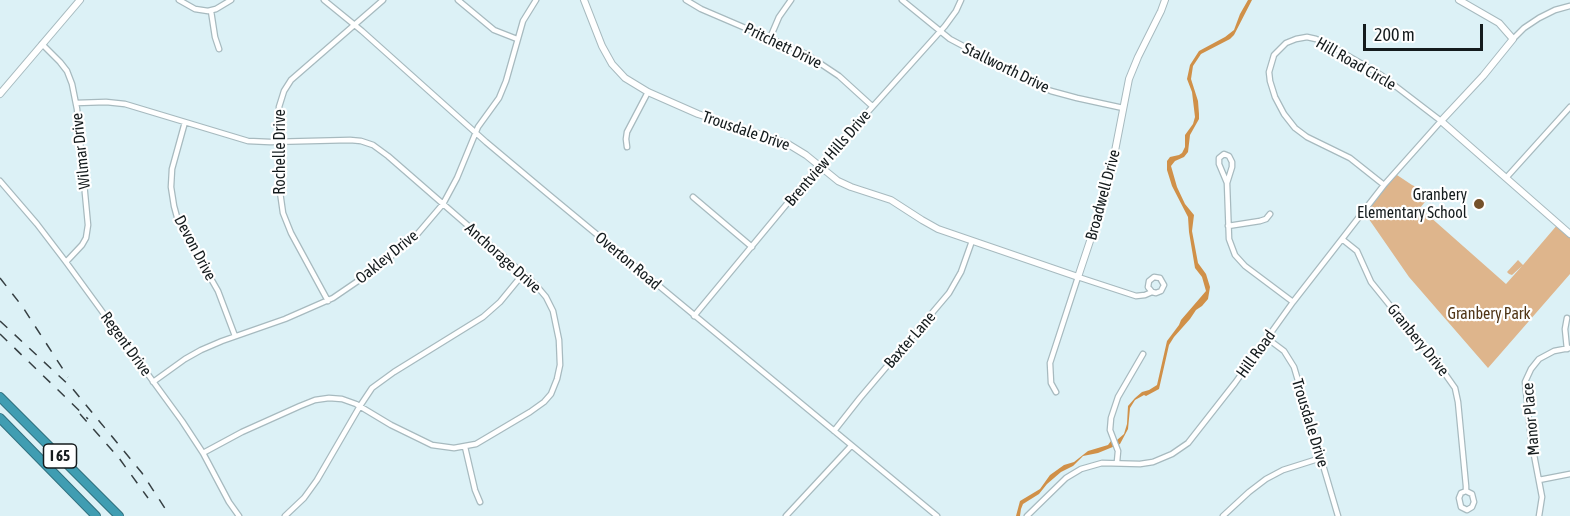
<!DOCTYPE html>
<style>
body{margin:0}
#map{position:relative;width:1570px;height:516px;overflow:hidden;background:#dcf1f6;font-family:"Asap Condensed",sans-serif}
canvas{display:block}
.scale{position:absolute;left:1363px;top:24px;width:120px;height:27px;box-sizing:border-box;border:3px solid #141b1d;border-top:0;padding-left:8px;font-size:18px;line-height:21px;white-space:nowrap;color:#141b1d;-webkit-text-stroke:4px #fff;paint-order:stroke}
</style>
<div id="map">
<canvas width="1570" height="516"></canvas>
<div class="scale">200 m</div>
</div>
<script>
const c = document.querySelector('canvas').getContext('2d');
c.lineJoin = 'round';
function fillPath(path, color) { c.fillStyle = color; c.fill(path, 'evenodd'); }
const shape = rows => new Path2D(rows.map(r => 'M' + r).join(''));
function trace(path, color, width, dash) { c.strokeStyle = color; c.lineWidth = width; c.lineCap = dash ? 'butt' : 'round'; c.setLineDash(dash || []); c.stroke(path); }
function drawText(font, color, halo, rows, align = 'center') {
  c.font = font + ' "Asap Condensed",sans-serif'; c.lineWidth = 4.5; c.setLineDash([]); c.textBaseline = 'middle'; c.strokeStyle = halo; c.fillStyle = color; for (const [text, x, y, turn = 0] of rows) {
    c.save(); c.translate(x, y); c.rotate((+turn || 0) * Math.PI / 180); c.textAlign = isNaN(turn) ? turn : align; if (halo) c.strokeText(text, 0, 0); c.fillText(text, 0, 0); c.restore();
  }
}
fillPath(shape([
 [1394,173,1412,185,1425,191,1429,197,1420,208,1506,284,1522,266,1512,275,1509,274,1507,272,1518,260,1523,265,1558,224,1570,234,1570,274,1488,368,1409,277,1364,212]
]), '#deb58c');
fillPath(shape([
 [1248,0,1252,0,1234,35,1230,39,1201,54,1193,66,1191,79,1198,101,1199,114,1199,119,1190,135,1188,152,1184,157,1175,161,1171,166,1177,187,1185,204,1194,215,1192,231,1198,263,1206,274,1210,287,1208,299,1202,306,1196,310,1190,319,1174,337,1169,345,1159,389,1146,396,1144,395,1135,400,1130,408,1128,429,1120,444,1098,453,1083,456,1073,466,1061,472,1047,484,1039,494,1023,504,1021,509,1020,516,1016,516,1020,501,1040,489,1050,475,1064,465,1074,462,1088,451,1108,445,1111,441,1117,440,1124,434,1127,424,1128,406,1135,398,1142,392,1149,390,1157,385,1167,341,1179,325,1181,320,1206,291,1202,277,1195,268,1189,232,1188,217,1172,186,1167,170,1167,161,1170,157,1179,155,1182,153,1185,147,1185,135,1193,124,1195,117,1192,92,1187,79,1190,65,1199,51,1225,37,1234,30,1240,14]
]), '#d09048');
const minor = shape([
 [179,0,195,9,208,11,216,9,231,0],
 [324,0,362,31,486,142,548,194,937,516],
 [458,0,494,30,517,39],
 [686,0,701,9,806,54,839,76,872,106],
 [902,0,950,39,1033,83,1051,91,1077,98,1123,108],
 [211,11,215,37,219,49],
 [770,38,779,17,791,0],
 [1513,39,1524,28,1539,18,1555,10,1570,6],
 [42,44,60,62,67,71,72,84,77,109,88,225,86,238,82,245,66,262],
 [76,103,106,102,125,104,248,141,270,142,350,140,361,141,373,145,388,156,535,284,546,297,553,311,559,340,560,365,557,379,551,394,544,402,530,412,476,444,454,448,432,445,391,425,356,404,342,399,329,398,315,400,300,406,242,432,203,453],
 [185,122,172,169,171,187,174,206,177,217,186,235,218,291,235,336],
 [627,147,626,139,627,132,648,92],
 [1506,178,1570,107],
 [0,181,37,224,66,262,182,421,203,453,229,502,239,516],
 [1227,183,1219,164,1219,158,1224,154,1229,156,1232,162,1232,167,1227,183,1229,239,1235,255,1245,266,1293,302],
 [693,197,752,247],
 [1228,226,1260,221,1266,219,1270,214],
 [1342,239,1357,251,1371,282,1443,371,1455,388,1458,402,1466,486,1466,491,1461,493,1459,498,1461,507,1467,510,1472,507,1474,502,1472,494,1466,491],
 [328,301,291,233,283,213,280,192,279,107,284,91,291,80,383,0],
 [694,316,805,182,945,26,956,11,961,0],
 [1567,318,1565,329,1567,349],
 [1268,339,1284,351,1294,367,1338,516],
 [153,382,185,359,201,350,222,341,285,319,333,298,374,270,414,238,443,204,457,178,478,127,499,98,506,81,523,21,536,0],
 [1056,392,1051,383,1050,363,1078,277,1136,296,1145,295,1152,292,1156,293,1161,291,1164,285,1160,278,1154,277,1149,281,1148,287,1152,292],
 [834,431,860,398,949,293,961,272,972,241],
 [465,447,475,490,480,502],
 [1117,462,1118,451,1110,430,1111,418,1118,397,1143,354],
 [1539,480,1570,474],
 [285,516,304,498,317,480,360,406,372,388,394,372,483,317,500,302,523,274],
 [786,516,851,446],
 [1027,516,1066,478,1081,469,1102,463,1140,464,1153,462,1172,454,1188,443,1235,383,1293,302,1384,185,1441,121,1381,75,1326,43,1316,39,1307,37,1296,39,1286,43,1274,55,1269,72,1270,81,1275,97,1284,114,1295,128,1307,137,1350,158,1384,185],
 [1223,516,1249,492,1266,479,1283,470,1321,458],
 [1539,516,1542,497,1531,439,1525,382,1531,369,1539,359,1554,351,1570,348]
]);
const tertiary = shape([
 [584,0,602,46,612,64,625,78,648,92,698,114,771,138,788,144,806,155,838,181,851,187,891,200,922,220,938,229,1078,277,1108,187,1129,79,1138,57,1161,11,1165,0],
 [1459,0,1499,23,1513,39,1483,76,1441,121,1570,234],
 [0,94,80,0]
]);
const motorway = shape([
 [0,397,119,516],
 [0,418,96,516]
]);
trace(minor, '#a7babf', 7);
trace(tertiary, '#a7babf', 8);
trace(motorway, '#31707e', 10);
trace(minor, '#fff', 4.5);
trace(tertiary, '#fff', 6);
trace(motorway, '#409db2', 8);
trace(shape([
 [0,278,22,306,68,377],
 [0,321,72,388,142,473,170,516],
 [0,334,88,419],
 [80,414,119,458,148,498]
]), '#363f42', 1.5, [10, 10]);
for (const [x, y, r, color] of [
 [1479,204,6,"#75512a"]
]) { const dot = new Path2D(); dot.arc(x, y, r, 0, 2 * Math.PI); c.fillStyle = color; c.fill(dot); trace(dot, '#fff', 2); }
for (const [x, y, w] of [
 [60,456,33]
]) { const box = new Path2D(); box.roundRect(x - w / 2, y - 12, w, 24, 4.5); c.fillStyle = '#fff'; c.fill(box); trace(box, '#141b1d', 1.5); }
drawText('bold 15px', '#141b1d', null, [
 ["I 65",60,456]
]);
drawText('16px', '#141b1d', '#fff', [
 ["Pritchett Drive",783,46,26],
 ["Hill Road Circle",1356,64,30],
 ["Stallworth Drive",1006,68,26],
 ["Trousdale Drive",746,131,19],
 ["Wilmar Drive",81,151,-96],
 ["Rochelle Drive",280,152,-90],
 ["Brentview Hills Drive",828,158,-49],
 ["Broadwell Drive",1103,195,-75],
 ["Devon Drive",195,248,62],
 ["Oakley Drive",387,257,-39],
 ["Anchorage Drive",503,258,42],
 ["Overton Road",628,261,40],
 ["Baxter Lane",910,340,-49],
 ["Granbery Drive",1418,340,51],
 ["Regent Drive",126,344,54],
 ["Hill Road",1256,354,-54],
 ["Manor Place",1531,419,-95],
 ["Trousdale Drive",1310,423,73]
]);
drawText('16px', '#141b1d', '#fff', [
 ["Granbery",1467,195],
 ["Elementary School",1467,213]
], 'right');
drawText('16px', '#503516', '#fff', [
 ["Granbery Park",1489,314]
]);
</script>
